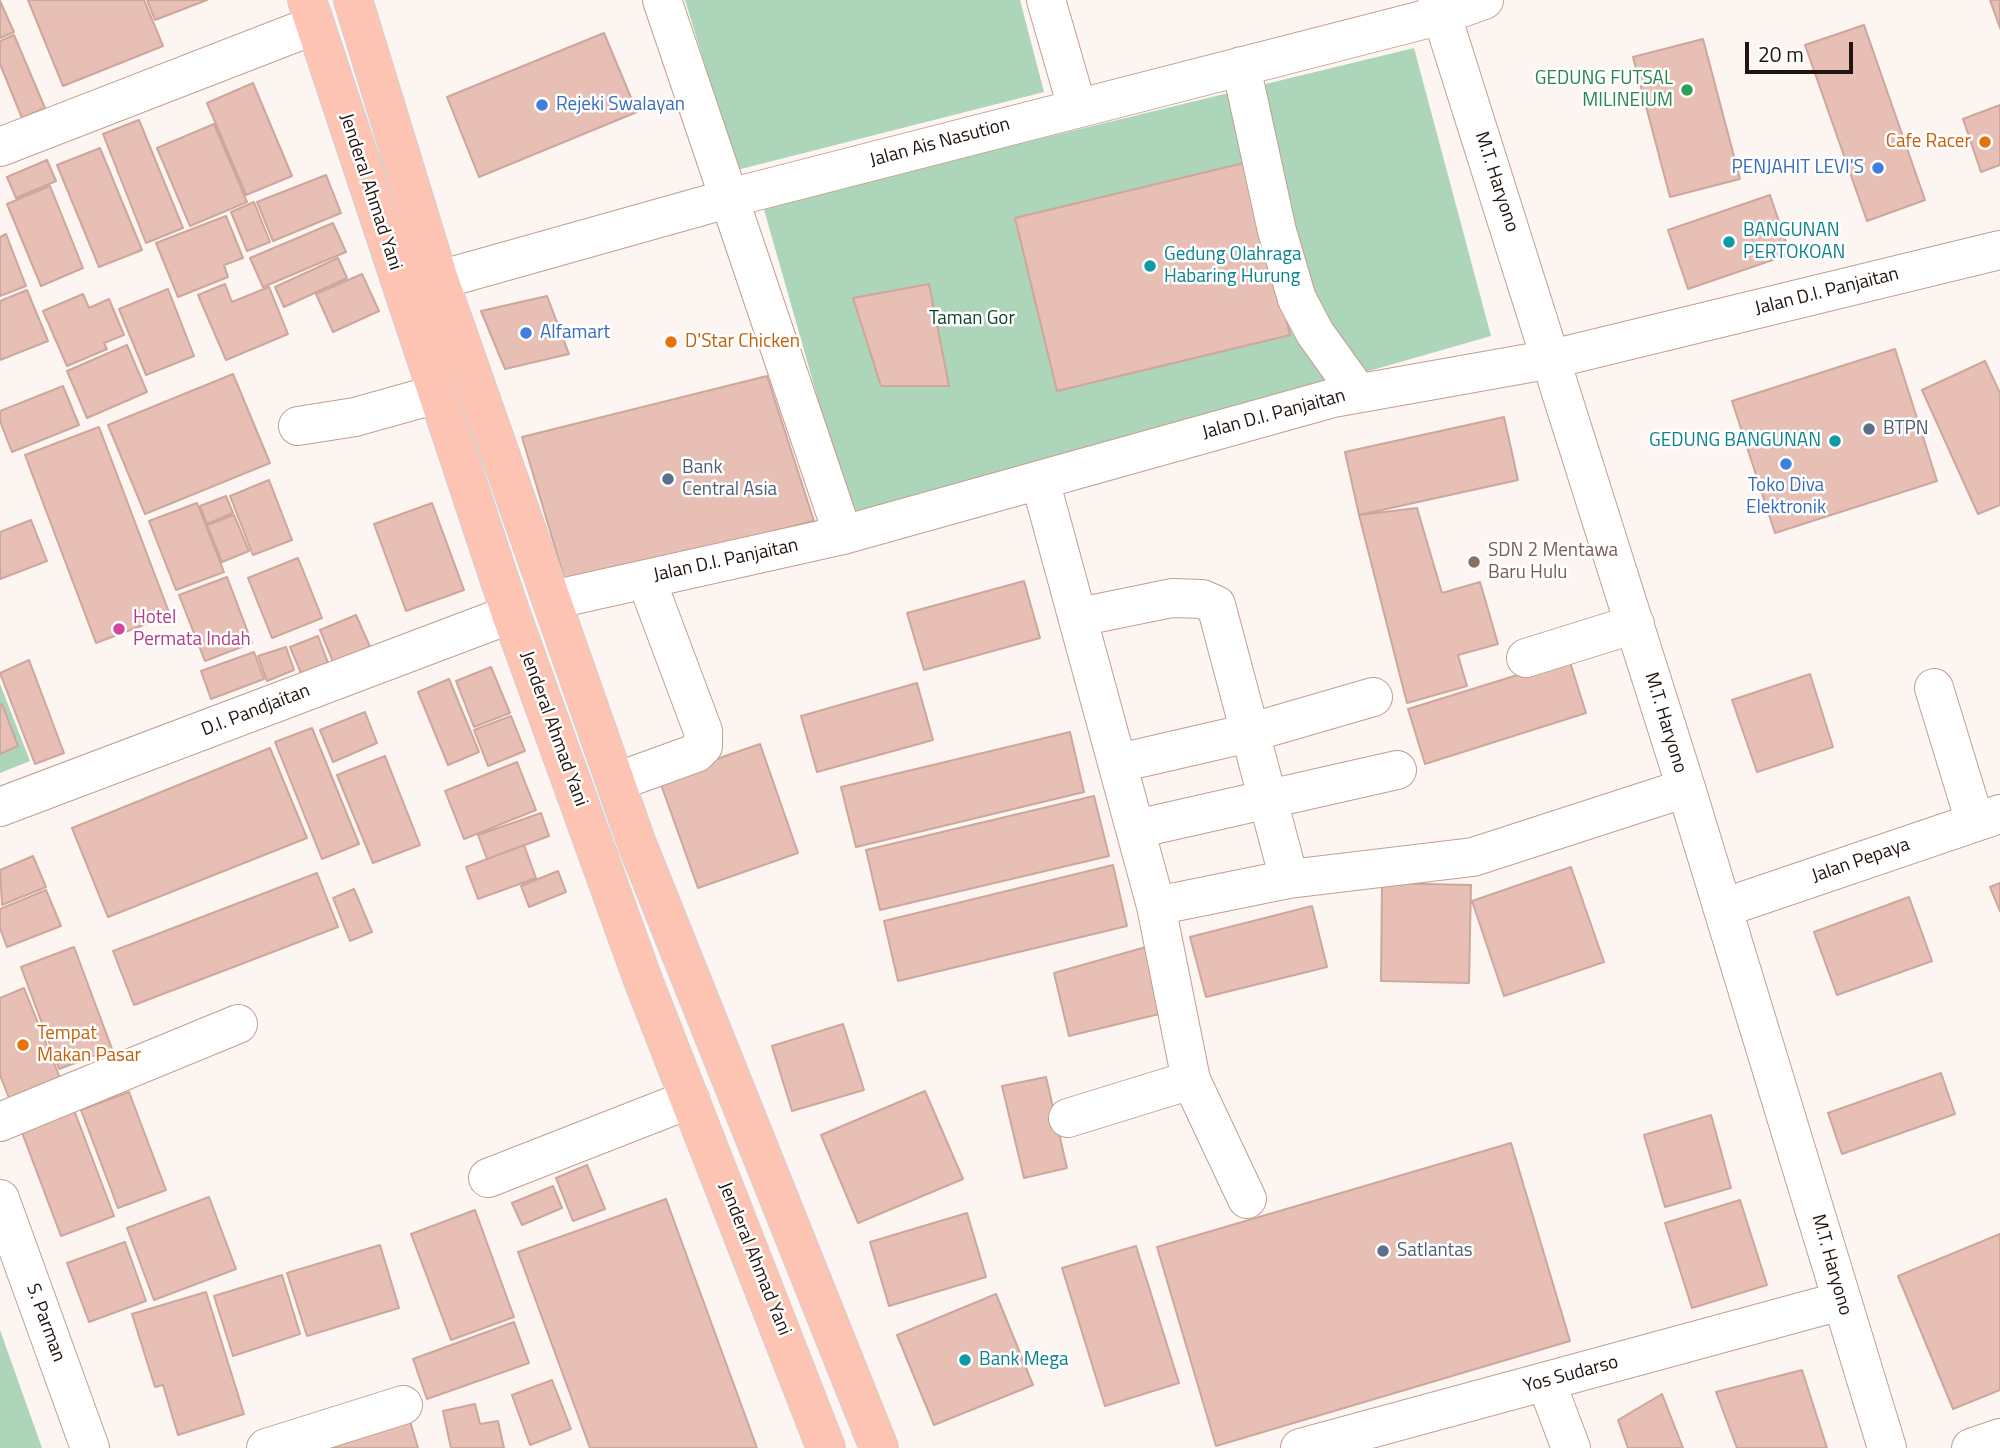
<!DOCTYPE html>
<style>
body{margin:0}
#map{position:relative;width:2000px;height:1448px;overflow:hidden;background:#fdf5f2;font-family:"Titillium Web",sans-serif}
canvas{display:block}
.scale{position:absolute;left:1745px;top:42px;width:108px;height:32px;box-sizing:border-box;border:4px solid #22150f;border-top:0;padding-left:9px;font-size:21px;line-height:24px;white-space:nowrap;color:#22150f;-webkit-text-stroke:5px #fff;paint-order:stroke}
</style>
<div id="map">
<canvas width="2000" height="1448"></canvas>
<div class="scale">20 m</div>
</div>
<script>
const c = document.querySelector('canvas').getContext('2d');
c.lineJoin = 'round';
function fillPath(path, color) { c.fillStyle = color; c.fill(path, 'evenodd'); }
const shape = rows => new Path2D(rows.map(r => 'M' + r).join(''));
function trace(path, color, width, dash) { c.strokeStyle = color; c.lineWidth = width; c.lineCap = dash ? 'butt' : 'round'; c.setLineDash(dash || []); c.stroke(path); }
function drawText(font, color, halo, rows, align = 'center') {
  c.font = font + ' "Titillium Web",sans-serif'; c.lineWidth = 5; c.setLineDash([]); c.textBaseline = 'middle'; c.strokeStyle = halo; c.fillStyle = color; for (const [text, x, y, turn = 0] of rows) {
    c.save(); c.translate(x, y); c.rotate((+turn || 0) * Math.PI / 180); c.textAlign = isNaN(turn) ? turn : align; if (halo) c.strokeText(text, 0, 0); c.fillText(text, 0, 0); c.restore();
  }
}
fillPath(shape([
 [685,0,1020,0,1044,92,737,170],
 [1414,48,1491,336,852,519,763,206],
 [0,684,30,761,0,773],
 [0,1330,42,1448,0,1448]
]), '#acd5b9');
const building = shape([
 [28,0,144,0,163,46,63,86,28,0],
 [147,0,207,0,155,20,147,0],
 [1990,0,2000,0,2000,28,1990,0],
 [0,1,14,32,0,38,0,1],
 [1864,25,1925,200,1867,221,1805,45,1864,25],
 [604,33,637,112,479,177,447,97,604,33],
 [14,35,45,108,22,118,0,64,0,41,14,35],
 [1703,39,1740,179,1670,197,1633,57,1703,39],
 [253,83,292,176,246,195,207,103,253,83],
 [2000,105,2000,165,1981,172,1963,119,2000,105],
 [139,120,183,228,146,243,103,134,139,120],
 [214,124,247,202,190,226,157,148,214,124],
 [100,148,142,250,99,267,57,165,100,148],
 [47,160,56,181,16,198,7,177,47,160],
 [1248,162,1290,335,1057,391,1015,218,1248,162],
 [326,175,341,213,273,241,257,202,326,175],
 [50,186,83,268,41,286,7,204,50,186],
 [1770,195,1790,254,1688,289,1668,230,1770,195],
 [254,202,270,242,247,251,231,212,254,202],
 [226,216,243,258,224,265,228,277,178,297,156,243,226,216],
 [333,223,346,252,263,287,250,258,333,223],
 [6,234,26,286,0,296,0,237,6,234],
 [338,258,347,278,284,307,275,287,338,258],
 [362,274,379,311,333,332,316,294,362,274],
 [225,284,232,302,269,287,288,334,226,360,198,295,225,284],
 [929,284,949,386,881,386,853,298,929,284],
 [168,289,194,356,146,375,119,309,168,289],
 [27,290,48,341,0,360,0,301,27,290],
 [83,294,89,308,109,299,124,335,104,343,107,349,67,366,43,311,83,294],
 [547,296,569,354,505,369,481,311,547,296],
 [127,345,147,392,87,418,67,371,127,345],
 [1895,349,1937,481,1775,533,1732,401,1895,349],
 [1985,361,2000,393,2000,505,1978,514,1922,390,1985,361],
 [233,374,270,463,145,514,108,425,233,374],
 [767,376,814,521,566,584,522,437,767,376],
 [63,386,79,425,12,452,0,421,0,411,63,386],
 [1504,417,1518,480,1359,515,1345,452,1504,417],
 [99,427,170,615,96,643,25,455,99,427],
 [269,480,292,540,253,555,230,496,269,480],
 [226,496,233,513,207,524,200,506,226,496],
 [197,503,224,572,176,590,149,521,197,503],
 [432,503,464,590,406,611,374,524,432,503],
 [1417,508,1442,593,1480,582,1498,644,1458,655,1467,686,1407,703,1359,515,1417,508],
 [234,515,249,551,222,562,207,525,234,515],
 [31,520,47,561,0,579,0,532,31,520],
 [298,558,322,618,272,638,248,578,298,558],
 [227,577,252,643,205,661,179,595,227,577],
 [1024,581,1040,638,924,670,907,613,1024,581],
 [356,615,371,649,334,664,320,630,356,615],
 [318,636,328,663,301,673,290,647,318,636],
 [286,647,294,670,267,681,258,656,286,647],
 [254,652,264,679,211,699,201,671,254,652],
 [1569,659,1586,713,1425,764,1408,709,1569,659],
 [29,660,64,753,35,764,0,673,29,660],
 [491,667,510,713,474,727,456,681,491,667],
 [1810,674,1833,747,1757,772,1732,700,1810,674],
 [449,679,479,752,448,765,418,692,449,679],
 [917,683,933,740,817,772,801,716,917,683],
 [2,704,18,746,0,754,0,705,2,704],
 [365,712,377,743,333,762,320,730,365,712],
 [511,716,525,751,488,766,474,730,511,716],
 [312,728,359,844,322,859,275,742,312,728],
 [1070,732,1084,792,856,847,841,787,1070,732],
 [760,744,798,853,698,888,659,779,760,744],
 [270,748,307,838,108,917,72,828,270,748],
 [385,756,420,845,373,863,337,775,385,756],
 [517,762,536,810,464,839,445,791,517,762],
 [1094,796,1109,856,880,910,866,850,1094,796],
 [541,813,549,836,487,859,478,835,541,813],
 [524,845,536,878,478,899,466,867,524,845],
 [33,856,46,887,2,905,0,870,33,856],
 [1113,865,1127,926,898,981,884,921,1113,865],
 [1571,867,1604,962,1504,996,1472,901,1571,867],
 [558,871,566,892,529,907,521,886,558,871],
 [317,873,338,927,134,1005,113,951,317,873],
 [1382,883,1471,885,1469,983,1381,981,1382,883],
 [2000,883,2000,911,1990,887,2000,883],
 [354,889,372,932,350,941,333,898,354,889],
 [46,890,61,926,7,947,0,928,0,909,46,890],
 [1909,897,1932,961,1837,995,1814,932,1909,897],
 [1312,906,1327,967,1206,997,1190,937,1312,906],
 [74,947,112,1049,59,1069,21,967,74,947],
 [1146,947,1159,1014,1069,1036,1054,973,1146,947],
 [24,988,62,1083,11,1103,0,1075,0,998,24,988],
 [843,1024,864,1090,792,1111,772,1046,843,1024],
 [1941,1073,1955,1114,1842,1154,1828,1113,1941,1073],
 [1046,1077,1067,1168,1024,1178,1002,1086,1046,1077],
 [925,1091,963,1179,858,1223,821,1135,925,1091],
 [129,1092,166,1190,118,1208,81,1110,129,1092],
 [74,1110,114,1216,61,1236,21,1130,74,1110],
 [1711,1115,1731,1188,1665,1207,1644,1135,1711,1115],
 [1511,1143,1570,1341,1216,1446,1157,1247,1511,1143],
 [587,1165,605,1209,573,1221,556,1178,587,1165],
 [553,1186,562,1208,522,1225,512,1203,553,1186],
 [209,1197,236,1269,154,1300,127,1228,209,1197],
 [666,1199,757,1448,590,1448,518,1252,666,1199],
 [1740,1200,1767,1285,1692,1308,1665,1223,1740,1200],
 [475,1210,514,1317,451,1340,411,1234,475,1210],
 [967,1213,986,1277,889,1306,870,1242,967,1213],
 [2000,1234,2000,1390,1953,1409,1898,1276,2000,1234],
 [125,1242,146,1301,89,1322,67,1263,125,1242],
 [380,1245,399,1308,307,1336,287,1273,380,1245],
 [1136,1246,1179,1383,1105,1406,1062,1268,1136,1246],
 [282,1275,300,1334,233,1356,214,1296,282,1275],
 [206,1292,244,1414,178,1435,163,1385,155,1387,132,1314,206,1292],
 [996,1294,1033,1385,934,1425,897,1335,996,1294],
 [514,1322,529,1363,427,1399,413,1359,514,1322],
 [1802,1370,1827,1448,1737,1448,1716,1392,1802,1370],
 [552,1380,571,1429,530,1445,512,1395,552,1380],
 [1662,1394,1683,1448,1628,1448,1618,1420,1662,1394],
 [475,1404,480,1424,498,1421,504,1448,451,1448,443,1411,475,1404],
 [407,1411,418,1448,300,1448,407,1411]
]);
fillPath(building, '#e7bfb5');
trace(building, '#cda79c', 2);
const minor = shape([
 [662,0,843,535],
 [1046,0,1077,107],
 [1437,0,1686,788,1887,1448],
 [1241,66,1277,231,1297,299,1315,333,1358,393],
 [0,147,315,25],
 [407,289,745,194,1442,15,1484,0],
 [298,426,355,417,437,394],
 [1040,480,1156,906,1191,1080,1247,1199],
 [552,600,843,535,1333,398,1552,359,2000,250],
 [1079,617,1172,598,1202,599,1216,605,1289,879],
 [1526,658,1635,624],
 [1934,688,1975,822],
 [1119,763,1249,733,1373,697],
 [616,782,696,753,703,746,703,731,646,579],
 [0,807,511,614],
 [1136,829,1397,770],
 [1156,906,1289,879,1473,857,1686,788],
 [1723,908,2000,814],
 [1068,1118,1191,1080],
 [0,1122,238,1024],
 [488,1178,690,1099],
 [0,1199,90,1448],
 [1546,1382,1571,1448],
 [266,1448,403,1405],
 [1300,1448,1841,1301],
 [1971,1448,2000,1438]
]);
const highway = shape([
 [307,0,511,614,643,980,826,1448],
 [353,0,439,280,637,844,879,1448]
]);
trace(minor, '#c29f8f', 40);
trace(highway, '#d3d0cf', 40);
trace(minor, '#fff', 38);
trace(highway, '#fdc3b3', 38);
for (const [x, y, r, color] of [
 [1687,90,7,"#2e9e5b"],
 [542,105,7,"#3f7fe0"],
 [1985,142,7,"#e8710a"],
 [1878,168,7,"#3f7fe0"],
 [1729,242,7,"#0f9aa8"],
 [1150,266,7,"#0f9aa8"],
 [526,333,7,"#3f7fe0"],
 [671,342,7,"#e8710a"],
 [1869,429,7,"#5c6f8a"],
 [1835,441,7,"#0f9aa8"],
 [1786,464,7,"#3f7fe0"],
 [668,479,7,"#5c6f8a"],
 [1474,562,7,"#8d6e63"],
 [119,629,7,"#d1479c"],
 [23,1045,7,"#e8710a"],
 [1383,1251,7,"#5c6f8a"],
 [965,1360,7,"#0f9aa8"]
]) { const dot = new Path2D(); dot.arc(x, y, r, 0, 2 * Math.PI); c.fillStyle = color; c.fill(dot); trace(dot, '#fff', 2.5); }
drawText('19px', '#27864d', '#fff', [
 ["GEDUNG FUTSAL",1673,79],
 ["MILINEIUM",1673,101]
], 'right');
drawText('19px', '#366cbe', '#fff', [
 ["Rejeki Swalayan",556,105],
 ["PENJAHIT LEVI'S",1864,168,"right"],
 ["Alfamart",540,333],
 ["Toko Diva",1786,486,"center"],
 ["Elektronik",1786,508,"center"]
], 'left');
drawText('19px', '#c56008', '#fff', [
 ["Cafe Racer",1971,142,"right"],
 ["D'Star Chicken",685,342],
 ["Tempat",37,1034],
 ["Makan Pasar",37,1056]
], 'left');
drawText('19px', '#22150f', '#fff', [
 ["Jalan Ais Nasution",940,143,-15],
 ["M.T. Haryono",1496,182,72],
 ["Jenderal Ahmad Yani",370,192,72],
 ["Jalan D.I. Panjaitan",1827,292,-14],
 ["Jalan D.I. Panjaitan",1274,415,-15],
 ["Jalan D.I. Panjaitan",726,561,-12],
 ["D.I. Pandjaitan",256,711,-21],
 ["M.T. Haryono",1665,723,73],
 ["Jenderal Ahmad Yani",553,729,70],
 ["Jalan Pepaya",1861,861,-19],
 ["Jenderal Ahmad Yani",754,1259,68],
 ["M.T. Haryono",1831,1265,74],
 ["S. Parman",45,1323,70],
 ["Yos Sudarso",1571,1375,-15]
]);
drawText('19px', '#0d838f', '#fff', [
 ["BANGUNAN",1743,231],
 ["PERTOKOAN",1743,253],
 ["Gedung Olahraga",1164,255],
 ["Habaring Hurung",1164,277],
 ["GEDUNG BANGUNAN",1821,441,"right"],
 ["Bank Mega",979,1360]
], 'left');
drawText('19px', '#074727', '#fff', [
 ["Taman Gor",972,319]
]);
drawText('19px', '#4e5e75', '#fff', [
 ["BTPN",1883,429],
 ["Bank",682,468],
 ["Central Asia",682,490],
 ["Satlantas",1397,1251]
], 'left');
drawText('19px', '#785e54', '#fff', [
 ["SDN 2 Mentawa",1488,551],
 ["Baru Hulu",1488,573]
], 'left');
drawText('19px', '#b23c85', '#fff', [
 ["Hotel",133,618],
 ["Permata Indah",133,640]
], 'left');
</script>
